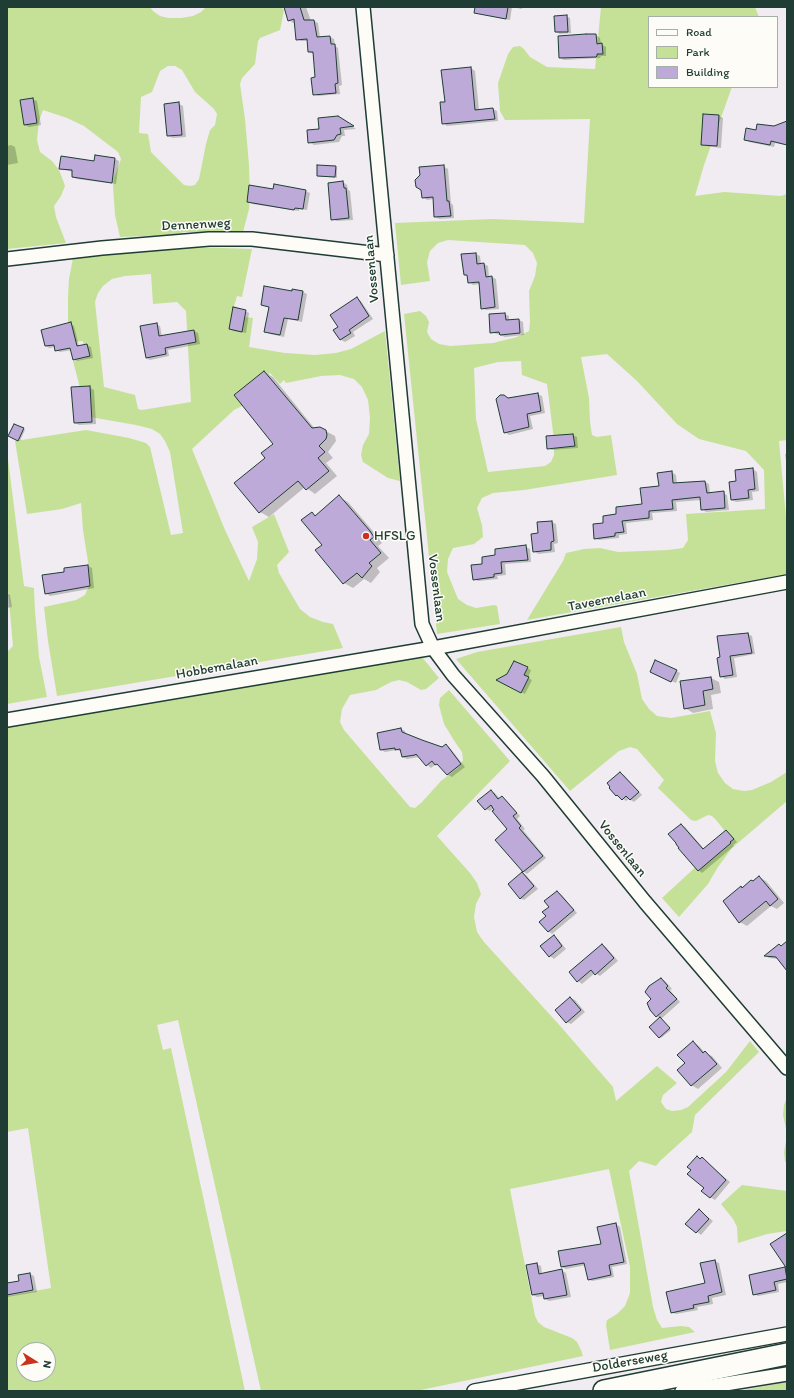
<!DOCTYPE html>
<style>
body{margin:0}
#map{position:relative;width:794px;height:1398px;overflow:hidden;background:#f0ecf1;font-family:Itim,sans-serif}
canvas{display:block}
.frame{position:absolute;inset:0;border:8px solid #1f3d34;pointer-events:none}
.legend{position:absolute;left:648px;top:16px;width:130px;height:72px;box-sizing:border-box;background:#fdfcf7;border:1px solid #a4b0a9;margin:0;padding:5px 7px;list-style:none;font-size:12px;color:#1f3d34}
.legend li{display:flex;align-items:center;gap:8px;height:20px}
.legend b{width:20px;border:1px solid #a4b0a9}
.north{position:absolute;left:16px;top:1342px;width:40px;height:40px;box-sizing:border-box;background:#fdfcf7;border:1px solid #a4b0a9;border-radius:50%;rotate:101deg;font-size:11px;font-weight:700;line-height:16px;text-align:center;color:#1f3d34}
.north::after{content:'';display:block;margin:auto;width:14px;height:18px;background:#c8321e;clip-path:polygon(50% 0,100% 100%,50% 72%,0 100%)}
</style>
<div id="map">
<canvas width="794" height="1398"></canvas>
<div class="frame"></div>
<ul class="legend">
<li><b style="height:5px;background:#fdfcf7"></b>Road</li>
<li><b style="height:11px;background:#c5e198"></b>Park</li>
<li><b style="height:11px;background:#bdaad9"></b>Building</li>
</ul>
<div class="north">N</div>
</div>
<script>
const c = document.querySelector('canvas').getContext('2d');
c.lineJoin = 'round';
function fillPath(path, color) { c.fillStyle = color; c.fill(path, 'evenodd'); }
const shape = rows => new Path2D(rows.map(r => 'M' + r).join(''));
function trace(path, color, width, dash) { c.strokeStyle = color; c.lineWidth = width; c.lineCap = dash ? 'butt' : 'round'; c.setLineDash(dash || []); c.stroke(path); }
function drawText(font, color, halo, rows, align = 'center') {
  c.font = font + ' Itim,sans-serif'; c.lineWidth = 3; c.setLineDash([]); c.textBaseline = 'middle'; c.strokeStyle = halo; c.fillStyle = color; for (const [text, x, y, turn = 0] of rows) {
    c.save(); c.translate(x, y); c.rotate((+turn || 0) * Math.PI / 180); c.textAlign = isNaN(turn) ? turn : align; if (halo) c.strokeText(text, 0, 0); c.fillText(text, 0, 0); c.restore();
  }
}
fillPath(shape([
 [7,7,150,7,153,11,160,16,168,18,181,18,193,16,201,12,206,7,281,7,284,10,280,30,260,38,258,41,255,64,242,78,240,84,245,119,249,165,250,198,249,209,243,232,184,232,173,235,120,237,115,215,113,186,114,178,121,159,118,152,84,126,67,118,43,110,39,121,37,140,40,152,52,161,59,170,64,183,65,186,61,196,54,206,56,217,66,243,7,249],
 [168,66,175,66,182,70,195,92,214,109,217,114,215,125,210,130,206,144,199,179,195,185,190,186,184,185,151,152,148,134,139,133,141,97,152,92,160,71],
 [601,7,755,7,759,17,649,17,649,87,732,87,704,165,695,196,724,192,781,196,787,194,787,440,779,441,787,528,787,574,527,620,563,561,566,553,584,549,600,548,618,552,668,550,683,548,688,540,686,514,765,509,764,470,746,451,699,439,677,424,637,381,607,354,581,357,589,398,590,422,592,435,597,437,611,435,617,475,524,490,493,493,482,498,477,508,482,525,483,537,474,544,453,548,448,559,447,572,458,599,467,605,476,608,494,605,497,606,500,624,437,634,404,314,420,311,426,316,429,322,427,332,431,339,439,344,450,346,493,343,517,337,529,331,530,322,529,291,535,276,537,263,533,253,525,245,448,240,438,243,430,251,427,262,430,281,401,285,395,223,493,219,584,223,590,119,505,120,500,111,498,83,508,54,513,47,520,46,524,49,530,57,547,67,595,69],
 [521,361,522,375,547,384,554,440,554,455,551,462,545,466,488,472,476,419,474,368,498,362],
 [193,247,252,249,242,297,237,296,234,306,240,308,238,316,253,318,249,347,285,353,315,355,336,353,351,349,385,331,400,481,388,478,363,462,361,455,363,445,369,434,370,418,368,400,362,387,354,379,340,375,321,376,286,383,284,380,280,384,270,373,254,387,262,396,234,410,192,449,225,530,249,581,257,559,258,542,252,527,274,514,289,552,277,565,279,573,300,609,310,617,323,622,333,624,343,648,57,696,48,641,44,607,76,600,85,595,88,588,90,581,89,568,83,530,81,503,62,509,27,514,15,441,86,430,129,438,146,443,150,447,171,535,183,533,170,452,165,441,160,434,152,429,136,425,90,417,84,418,79,384,73,361,86,358,83,341,71,342,68,322,68,297,69,279,73,258,148,250],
 [151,274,153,304,177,302,186,311,191,402,142,410,138,409,135,395,104,387,95,302,98,293,103,286,112,279,125,276],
 [7,451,24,586,34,588,35,611,39,657,47,697,7,704,7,652,13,646,7,580],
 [621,627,624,642,637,674,642,699,649,709,657,716,671,718,710,711,716,733,715,761,718,773,725,783,733,789,744,791,752,790,771,782,787,772,787,801,732,848,718,867,708,884,679,917,662,898,727,838,725,831,716,820,712,816,708,815,696,821,691,820,658,788,664,780,637,749,630,747,619,751,570,791,456,659,477,652],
 [422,657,439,678,426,689,421,690,407,682,399,680,391,682,376,690,350,695,342,709,340,722,344,730,410,807,415,808,422,802,441,781,459,767,463,760,462,752,455,742,444,724,439,705,440,698,449,690,510,761,437,836,470,873,477,883,481,894,476,904,474,917,477,932,484,942,562,1028,613,1087,616,1101,657,1066,677,1083,663,1095,661,1102,666,1109,672,1111,681,1110,688,1107,726,1072,750,1041,759,1052,695,1115,692,1132,660,1161,656,1166,639,1161,629,1171,653,1307,657,1320,662,1328,681,1326,689,1327,695,1332,610,1350,606,1325,607,1320,617,1314,625,1306,630,1293,630,1267,609,1169,510,1189,535,1316,538,1322,544,1327,572,1338,577,1342,581,1350,583,1356,416,1391,261,1391,178,1020,157,1025,163,1050,171,1048,245,1391,7,1391,7,1296,51,1288,28,1128,7,1132,7,726],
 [24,1350,48,1350,48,1374,24,1374],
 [787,1097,787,1165,785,1161,784,1152,787,1136,786,1129,783,1115,784,1105],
 [742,1185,787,1191,787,1231,767,1234,738,1243,737,1227,733,1219,721,1204],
 [787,1382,787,1391,738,1391]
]), '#c5e198');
fillPath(shape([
 [289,7,306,7,311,21,314,21,318,23,320,38,330,37,334,39,335,46,338,48,342,85,339,86,340,94,318,96,314,94,316,78,314,54,309,52,308,41,301,41,297,39,296,22,293,23,289,20],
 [497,7,522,7,522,9,512,7,510,20,500,18,496,16],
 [566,16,570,18,571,33,560,34,556,32],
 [596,35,600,38,601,44,606,47,606,56,601,56,600,58,564,60,560,58],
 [471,68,475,71,479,110,493,109,497,111,498,121,447,126,443,123,446,103,443,71],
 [32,99,37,101,41,125,29,127,25,125],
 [179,104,183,106,186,137,173,138,168,136],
 [704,115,719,116,723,118,721,148,706,146,702,144],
 [343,120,356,129,344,130,345,136,342,136,339,142,314,145,309,142,320,130],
 [787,122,787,145,775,143,774,147,749,142,745,139,757,131,774,127],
 [11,145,15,147,18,163,7,165,7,146],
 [115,159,119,161,116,184,77,179,73,177,73,172,65,170,60,168],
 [443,166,448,169,451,203,453,205,454,218,439,219,435,217,434,199,427,200,423,197],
 [336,167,337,168,337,178,318,176],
 [343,182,347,185,348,190,350,191,353,220,337,221,332,219],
 [274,190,305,191,310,193,307,210,299,209,299,211,252,204,248,201],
 [476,254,480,256,481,264,484,264,488,266,489,277,492,277,496,279,499,309,486,310,482,308,480,284,473,285,469,282,468,276,465,274],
 [293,290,303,292,307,294,302,322,288,319,284,337,270,334,266,332,270,308,262,305,293,293],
 [357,299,361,301,373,319,353,332,355,336,345,342,341,340,334,331,340,327],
 [245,311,249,313,246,333,234,331,230,329],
 [505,314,509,316,509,321,519,320,523,322,524,335,505,337,491,332],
 [71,324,74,326,79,346,87,345,91,347,93,358,77,361,74,359,72,350,60,352,56,350,55,347,49,348,46,346],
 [156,324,160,326,162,337,194,331,198,333,200,344,168,350,169,356,150,360,146,358],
 [264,372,273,377,315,429,320,428,335,436,336,441,328,452,333,458,326,463,337,476,315,494,305,487,269,517,260,512,266,458,275,444],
 [89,387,94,390,96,424,79,425,75,423],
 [537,394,542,396,545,413,530,416,533,429,509,435,505,432,509,399],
 [14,425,25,430,20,441,9,436],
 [573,435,577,437,578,448,552,450,548,448,547,437],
 [785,454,787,454,787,468,787,467],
 [753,469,757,472,759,491,752,492,753,500,736,502,732,500,737,482],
 [672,472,676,475,677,484,705,482,709,484,710,494,723,493,727,495,729,510,706,512,702,509,701,500,676,502,677,511,652,513,653,520,626,523,627,534,619,535,619,538,599,540,595,538,605,523,617,515,643,505],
 [339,497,348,502,378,537,382,543,378,546,389,558,377,568,380,572,371,583,364,579,353,588,344,583,323,545,312,513,316,516],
 [552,522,556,524,558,543,554,544,555,552,538,554,534,551,539,534],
 [526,547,530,549,531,562,505,564,506,575,497,576,498,579,478,581,474,579,483,565,496,556],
 [88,566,92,568,94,588,50,596,46,593,66,573],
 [7,593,10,595,12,607,7,608],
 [748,634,752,636,755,654,734,658,737,677,725,679,721,676,721,658,718,637],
 [527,668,531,670,528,678,532,680,525,694,501,682],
 [676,671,680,673,676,683,655,674],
 [711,678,719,682,721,693,711,695,713,709,693,713,685,708],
 [401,729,405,731,406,735,442,748,446,745,450,748,465,767,452,777,448,775,441,766,436,764,431,768,427,765,419,757,407,759,402,757,402,752,397,750,385,752,381,750],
 [620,773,624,775,642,795,634,802,629,799,626,801,617,795],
 [491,791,495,793,500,799,502,797,506,800,520,816,517,819,525,829,523,830,546,858,527,874,524,872,496,840,508,829,494,808,490,811,486,809],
 [681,825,685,827,704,849,726,831,730,834,737,842,733,845,734,846,702,873,698,870],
 [522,873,526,875,538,889,524,900,520,898],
 [759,877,766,881,784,903,777,909,771,906,747,926,740,922,724,901,741,887,743,888],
 [557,892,561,894,577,913,552,934,548,931,548,917,550,907],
 [554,937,558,939,566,949,554,959,550,956],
 [787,942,787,967,779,959,769,958,766,956],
 [602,945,606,947,618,961,600,976,595,973,582,984,578,981],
 [661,979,665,981,672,989,670,990,680,1002,661,1019,671,1030,661,1038,660,1037,660,1019,651,1010,653,999],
 [571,998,575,1000,585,1012,571,1024,567,1022],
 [693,1042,699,1046,705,1053,712,1056,722,1068,698,1089,691,1085,686,1063],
 [701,1160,706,1161,730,1182,715,1200,710,1197,705,1188],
 [699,1210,713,1221,701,1235,687,1224],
 [616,1224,620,1227,627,1264,612,1267,614,1277,592,1281,588,1279,586,1265,566,1269,562,1267,602,1245],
 [715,1261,719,1263,726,1295,712,1298,713,1304,697,1307,698,1310,676,1314,671,1312,706,1284,701,1264],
 [536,1264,541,1266,542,1274,561,1270,566,1273,571,1297,549,1301,545,1299,544,1296,537,1297,533,1295],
 [785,1268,787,1269,787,1282,778,1284,779,1292,758,1296,754,1294],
 [30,1274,34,1276,37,1292,7,1297,7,1284,20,1282,19,1276]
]), '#0003');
const building = shape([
 [284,7,300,7,304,20,314,20,317,37,330,36,331,44,335,44,338,83,335,84,336,93,313,95,311,78,315,77,313,52,308,52,307,39,296,40,294,19,288,21,284,7],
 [475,7,508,7,506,19,474,13,475,7],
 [567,15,568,32,555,32,554,16,567,15],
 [586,34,596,34,597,44,602,43,603,54,597,54,597,56,596,57,559,58,558,36,586,34],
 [471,67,475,110,493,108,495,119,442,124,440,102,445,102,441,70,471,67],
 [33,98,37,123,24,125,20,100,33,98],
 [179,102,182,135,167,136,164,104,179,102],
 [703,114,719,115,717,146,701,145,703,114],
 [338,116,354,126,340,128,341,134,337,135,334,140,308,143,307,130,319,129,318,118,338,116],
 [787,121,787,145,771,141,770,145,744,140,746,128,756,130,757,124,774,126,787,121],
 [95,155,115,158,112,183,72,177,72,170,59,169,61,156,94,161,95,155],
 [317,165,336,166,335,177,317,176,317,165],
 [444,165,447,201,449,201,451,216,434,217,433,197,422,198,421,190,416,187,415,180,420,175,419,167,444,165],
 [343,181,344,188,346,188,349,218,331,220,328,183,343,181],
 [274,184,306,190,303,209,295,208,294,210,247,202,249,185,273,189,274,184],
 [476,253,477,264,484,263,486,277,492,276,495,307,481,309,479,282,468,283,467,275,464,275,461,254,476,253],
 [264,286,292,291,292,289,303,291,298,320,284,318,280,335,264,332,269,307,261,305,264,286],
 [357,297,369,316,349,330,351,333,340,340,333,330,338,327,330,315,357,297],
 [233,307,246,310,242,332,229,329,233,307],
 [505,313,506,320,519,319,520,333,500,335,499,332,490,333,489,314,505,313],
 [71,322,77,346,87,344,90,356,73,360,70,348,55,351,54,345,45,346,41,330,71,322],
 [157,323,159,336,194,330,196,342,165,348,166,354,146,358,140,326,157,323],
 [264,371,312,428,320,427,326,430,327,435,326,439,319,446,325,452,318,458,329,471,306,490,298,481,259,513,234,483,265,458,261,453,273,444,234,395,264,371],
 [90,386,92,422,74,423,71,387,90,386],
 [538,393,541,411,527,414,529,427,504,433,496,399,500,395,504,395,508,398,538,393],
 [14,424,24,428,18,441,8,436,14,424],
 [573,434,575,446,547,449,546,436,573,434],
 [753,468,755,489,748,490,749,498,731,500,729,482,736,481,735,470,753,468],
 [672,471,673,483,705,481,707,493,724,491,725,508,701,510,700,497,672,500,673,509,649,511,649,518,622,521,624,532,615,533,615,536,594,539,593,524,603,523,603,516,616,514,616,507,642,504,640,488,659,486,657,473,672,471],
 [339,495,370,531,374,537,370,540,381,553,369,563,372,566,362,578,357,573,343,584,315,550,322,545,301,520,312,512,315,516,339,495],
 [552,521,554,541,551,542,551,550,533,552,531,534,538,533,537,522,552,521],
 [526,545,528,560,501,562,502,573,494,574,494,577,473,580,471,565,482,564,482,557,495,555,495,549,526,545],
 [88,565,90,586,45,594,42,575,64,572,64,568,88,565],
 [748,633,752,653,730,656,733,675,720,677,717,658,720,657,717,636,748,633],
 [655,660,677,670,671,682,650,672,655,660],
 [514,661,528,667,524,675,529,677,521,693,496,680,507,674,514,661],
 [711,677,713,689,703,691,705,705,684,709,680,681,711,677],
 [401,728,402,732,422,740,442,747,446,744,461,764,447,775,437,764,435,765,432,761,426,766,416,754,415,755,402,757,400,749,395,750,395,748,380,750,377,733,401,728],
 [620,772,639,792,630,800,626,796,622,800,617,795,616,796,609,788,610,787,607,783,620,772],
 [491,790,498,799,502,796,517,813,513,816,521,826,519,828,543,856,523,872,495,840,507,829,492,811,494,810,491,805,485,810,477,801,491,790],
 [681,824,703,849,726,830,734,839,730,842,731,843,698,871,678,848,679,848,676,844,676,843,668,834,681,824],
 [522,872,534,886,520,899,508,884,522,872],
 [759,876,778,899,770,906,766,901,739,923,723,901,741,886,742,888,751,880,753,881,759,876],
 [557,891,574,910,548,932,539,922,546,916,542,912,549,907,544,901,557,891],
 [554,935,562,946,549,957,540,946,554,935],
 [787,941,787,971,776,957,764,956,779,944,781,946,787,941],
 [602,944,614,958,595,975,591,970,577,982,569,972,602,944],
 [661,978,668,986,666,988,677,999,656,1017,650,1010,647,1003,651,999,645,992,649,986,661,978],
 [570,997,581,1010,566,1023,555,1010,570,997],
 [660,1017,670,1028,659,1038,649,1027,660,1017],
 [693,1041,703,1053,705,1051,717,1064,691,1086,677,1070,685,1063,677,1055,693,1041],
 [697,1156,700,1159,702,1157,726,1180,710,1198,701,1191,704,1188,687,1174,691,1170,687,1167,697,1156],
 [699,1209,709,1219,696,1233,685,1224,699,1209],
 [616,1223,624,1262,609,1265,611,1275,588,1280,584,1263,561,1267,558,1251,601,1244,597,1227,616,1223],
 [787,1233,787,1269,770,1244,787,1233],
 [715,1260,722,1292,708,1296,709,1302,693,1305,694,1308,671,1313,666,1292,705,1283,700,1263,715,1260],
 [537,1263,539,1274,562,1269,567,1295,544,1299,543,1293,532,1295,526,1265,537,1263],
 [785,1267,787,1279,774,1282,776,1290,753,1295,749,1275,785,1267],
 [30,1273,33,1290,7,1295,7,1283,19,1281,18,1275,30,1273]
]);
fillPath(building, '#bdaad9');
trace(building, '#1f3d34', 1);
const minor = shape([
 [363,7,422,624,433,648,453,675,543,776,645,902,787,1068],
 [7,259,102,248,209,239,252,239,387,255],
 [7,720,433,648,787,582],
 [474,1391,787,1334],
 [682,1391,787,1374]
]);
const primary = shape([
 [604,1391,787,1354]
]);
trace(minor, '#1f3d34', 16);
trace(primary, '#1f3d34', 24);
trace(minor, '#fdfcf7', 13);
trace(primary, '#fdfcf7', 21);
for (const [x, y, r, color] of [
 [366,536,4,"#c8321e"]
]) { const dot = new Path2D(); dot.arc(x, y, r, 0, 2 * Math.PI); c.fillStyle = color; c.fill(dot); trace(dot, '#fdfcf7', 1.5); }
drawText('14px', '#1f3d34', '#fdfcf7', [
 ["Dennenweg",196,225,-3],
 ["Vossenlaan",372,269,-95],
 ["Vossenlaan",436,588,83],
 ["Taveernelaan",607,600,-11],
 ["Hobbemalaan",217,668,-10],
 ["Vossenlaan",622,849,51],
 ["Dolderseweg",630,1362,-10]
]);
drawText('14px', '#1f3d34', '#fdfcf7', [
 ["HFSLG",374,536]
], 'left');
</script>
